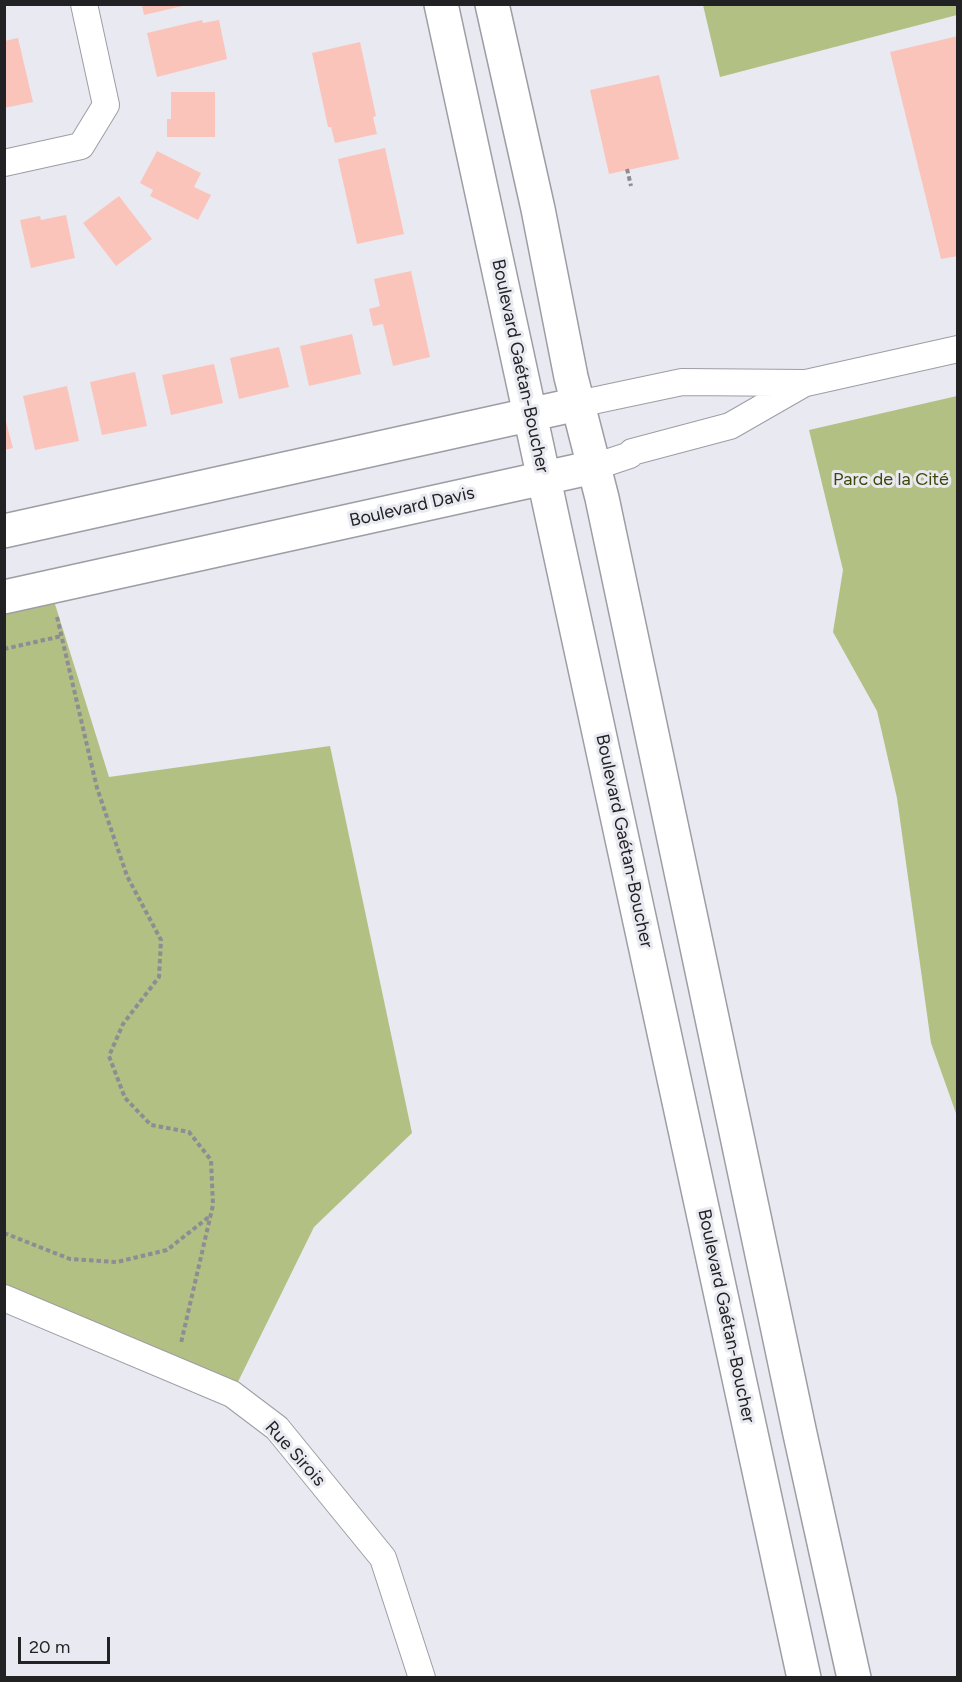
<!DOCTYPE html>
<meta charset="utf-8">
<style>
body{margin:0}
#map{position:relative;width:962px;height:1682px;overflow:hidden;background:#e9e9f1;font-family:Figtree,sans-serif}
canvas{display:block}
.frame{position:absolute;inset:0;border:6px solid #222225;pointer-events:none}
.scale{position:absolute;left:18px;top:1637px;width:92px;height:27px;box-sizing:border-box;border:3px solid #222225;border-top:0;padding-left:8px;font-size:18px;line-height:21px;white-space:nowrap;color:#222225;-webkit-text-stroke:4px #e9e9f1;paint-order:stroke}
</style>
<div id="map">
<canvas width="962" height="1682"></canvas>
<div class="frame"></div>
<div class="scale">20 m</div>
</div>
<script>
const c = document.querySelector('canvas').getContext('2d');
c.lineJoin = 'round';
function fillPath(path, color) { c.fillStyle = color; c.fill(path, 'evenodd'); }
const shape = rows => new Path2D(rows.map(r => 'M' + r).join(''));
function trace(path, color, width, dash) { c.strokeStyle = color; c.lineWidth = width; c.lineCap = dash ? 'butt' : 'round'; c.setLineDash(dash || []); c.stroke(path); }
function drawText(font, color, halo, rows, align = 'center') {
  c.font = font + ' Figtree,sans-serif'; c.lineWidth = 6; c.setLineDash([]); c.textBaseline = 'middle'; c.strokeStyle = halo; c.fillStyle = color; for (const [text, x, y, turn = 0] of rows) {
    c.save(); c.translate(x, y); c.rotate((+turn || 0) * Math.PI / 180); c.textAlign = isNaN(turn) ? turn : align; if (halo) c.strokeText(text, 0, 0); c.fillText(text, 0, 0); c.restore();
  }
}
fillPath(shape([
 [957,4,957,15,720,77,703,5],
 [957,396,958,396,957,1116,931,1043,897,798,877,711,833,632,843,570,809,430],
 [50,588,109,777,330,746,412,1133,314,1227,232,1394,5,1298,5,597]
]), '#b2c083');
fillPath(shape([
 [142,5,187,5,144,15],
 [202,20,203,23,219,20,227,59,157,77,147,33],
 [958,36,958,256,941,259,890,52],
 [18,38,33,102,4,108,4,41],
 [360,42,376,116,373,117,377,134,335,143,331,127,328,127,312,53],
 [659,75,679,159,609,174,590,90],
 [171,92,215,92,215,137,167,137,167,119,171,119],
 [385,148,404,234,357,244,338,159],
 [157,151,201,173,194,187,211,195,198,220,150,196,153,190,140,183],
 [119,196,152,239,116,266,83,223],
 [66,215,75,258,31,268,20,220,40,216,41,220],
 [411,271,430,357,393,366,383,324,373,326,369,309,380,306,374,279],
 [352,334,361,374,309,386,300,346],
 [279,347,289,387,239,399,230,358],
 [214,364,223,403,171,415,162,375],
 [135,372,147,426,102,435,90,382],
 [67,386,79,441,35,450,23,396],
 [4,414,13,448,4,450]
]), '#fbc4ba');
const street = shape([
 [4,163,81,146,106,105,84,4],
 [578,404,682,382,806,383,958,349],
 [594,467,630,455,632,452,730,426,805,383],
 [4,1298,232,1394,277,1428,383,1558,422,1678]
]);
const secondary = shape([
 [441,4,804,1678],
 [492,4,538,209,571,377,602,498,800,1434,854,1678],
 [4,531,578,404],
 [4,597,594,467]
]);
trace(street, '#9d9da5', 28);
trace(secondary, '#9d9da5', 36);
trace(shape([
 [627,169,631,186],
 [57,617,97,788,127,876,161,940,159,977,123,1024,109,1056,125,1098,151,1125,189,1132,211,1160,213,1205,181,1343],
 [4,649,62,636],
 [4,1233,70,1259,117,1262,167,1250,210,1216]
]), '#8d8d93', 4, [4.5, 3]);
trace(street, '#fff', 26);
trace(secondary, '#fff', 33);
drawText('18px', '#222225', '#e9e9f1', [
 ["Boulevard Gaétan-Boucher",520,366,78],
 ["Boulevard Davis",412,507,-13],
 ["Boulevard Gaétan-Boucher",624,841,78],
 ["Boulevard Gaétan-Boucher",726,1316,78],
 ["Rue Sirois",295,1454,48]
]);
drawText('18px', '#3d4707', '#e9e9f1', [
 ["Parc de la Cité",891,480]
]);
</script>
